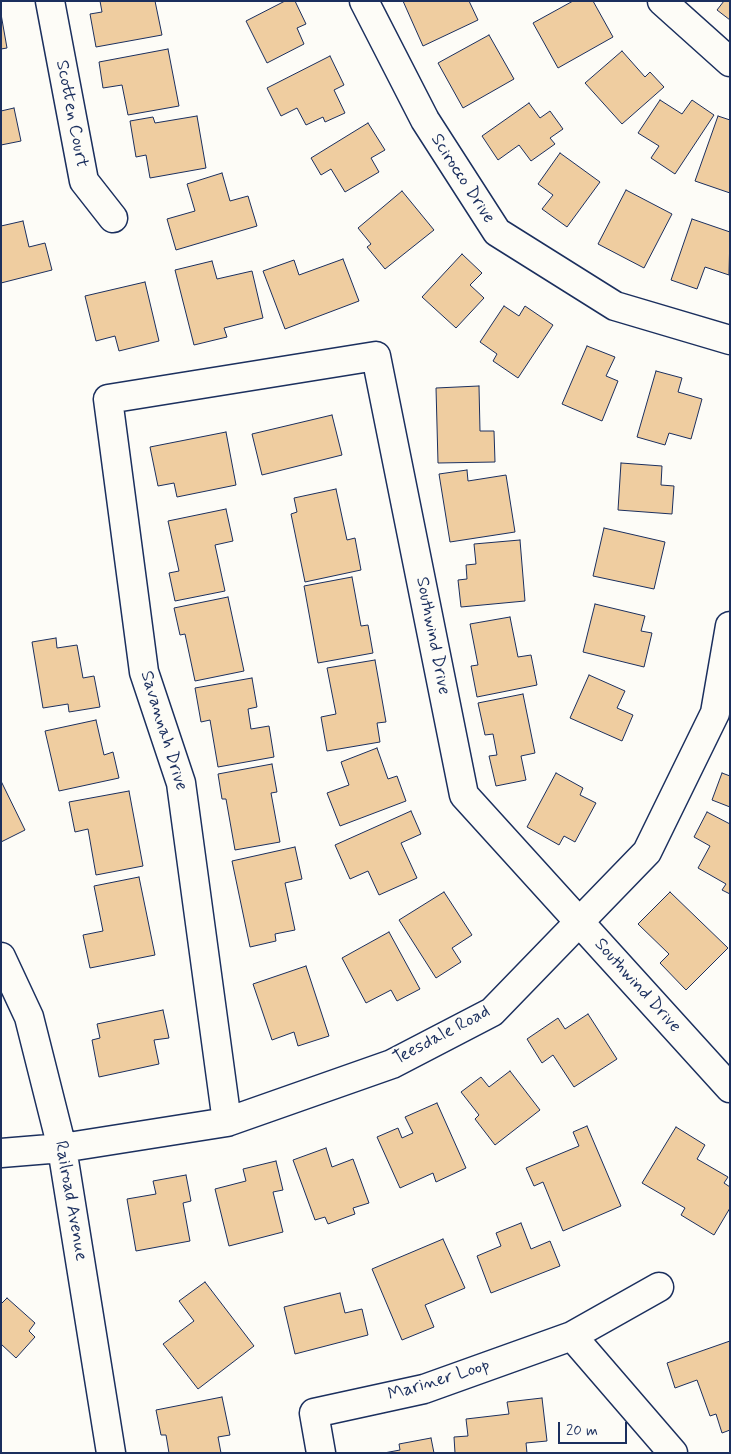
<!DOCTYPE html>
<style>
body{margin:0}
#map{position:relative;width:731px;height:1454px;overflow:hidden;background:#fdfcf7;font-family:Mynerve,sans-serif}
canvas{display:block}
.frame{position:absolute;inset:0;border:2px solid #1b2f5e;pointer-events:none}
.scale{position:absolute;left:558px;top:1422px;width:69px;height:22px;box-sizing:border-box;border:2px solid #1b2f5e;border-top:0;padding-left:6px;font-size:15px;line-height:18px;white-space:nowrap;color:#1b2f5e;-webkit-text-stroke:4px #fdfcf7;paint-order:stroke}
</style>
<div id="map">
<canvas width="731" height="1454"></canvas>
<div class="frame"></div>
<div class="scale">20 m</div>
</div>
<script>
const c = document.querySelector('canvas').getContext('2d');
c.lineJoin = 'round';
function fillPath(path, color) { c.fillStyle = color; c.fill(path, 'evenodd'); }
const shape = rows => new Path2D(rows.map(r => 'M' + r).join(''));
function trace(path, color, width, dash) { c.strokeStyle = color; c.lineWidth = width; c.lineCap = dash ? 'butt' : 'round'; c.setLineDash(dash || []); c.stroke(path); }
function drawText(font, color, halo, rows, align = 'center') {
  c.font = font + ' Mynerve,sans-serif'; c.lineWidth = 4.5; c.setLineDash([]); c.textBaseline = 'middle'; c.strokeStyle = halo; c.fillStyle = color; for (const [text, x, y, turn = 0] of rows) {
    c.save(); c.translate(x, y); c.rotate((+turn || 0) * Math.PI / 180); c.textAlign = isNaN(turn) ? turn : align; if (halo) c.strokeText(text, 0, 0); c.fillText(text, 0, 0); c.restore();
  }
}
const building = shape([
 [100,1,155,1,162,35,96,47,90,14,102,12,100,1],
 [285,1,295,1,306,24,297,28,304,44,267,63,246,21,285,1],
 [403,1,469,1,478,20,423,46,403,1],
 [573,1,593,1,613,37,558,68,533,23,573,1],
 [724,1,730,1,730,20,717,10,724,1],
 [1,14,7,48,1,49,1,14],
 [489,35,514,79,463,108,438,63,489,35],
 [168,49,179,106,128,115,122,85,103,88,99,62,168,49],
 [622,51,645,77,650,72,664,87,622,124,585,83,622,51],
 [330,56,344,85,334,90,345,113,325,122,323,117,306,125,297,108,281,116,267,88,330,56],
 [660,100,682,114,692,100,714,115,675,174,651,158,659,146,638,133,660,100],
 [529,103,540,118,550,111,563,129,550,138,555,144,531,161,519,145,498,160,482,136,529,103],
 [14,108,21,141,1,145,1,111,14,108],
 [197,116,206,168,150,178,146,155,136,157,130,121,153,117,155,123,197,116],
 [718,116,730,120,730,193,695,181,718,116],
 [368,123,385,150,371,158,379,172,345,192,331,169,321,175,311,158,368,123],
 [560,153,600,182,567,227,542,209,553,195,538,184,560,153],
 [222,173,230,201,248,196,257,226,176,250,167,219,195,211,187,184,222,173],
 [626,190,672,214,644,268,598,244,626,190],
 [402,191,434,230,385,269,367,247,371,244,358,228,402,191],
 [692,219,730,232,729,275,705,267,697,289,671,280,692,219],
 [23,221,29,247,45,243,52,270,1,283,1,226,23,221],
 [462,254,482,273,470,285,484,298,456,328,422,297,462,254],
 [343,259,359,301,285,329,263,271,294,260,299,275,343,259],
 [212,261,217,279,252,271,263,318,224,328,227,337,194,345,175,270,212,261],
 [145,282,159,341,119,351,115,336,96,341,85,296,145,282],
 [504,306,519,316,525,306,553,325,518,378,493,361,497,354,480,342,504,306],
 [587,346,615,357,606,376,618,381,602,421,562,404,587,346],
 [656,371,682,378,678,392,702,399,691,439,669,433,665,445,637,437,656,371],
 [479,386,480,431,494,431,495,462,438,463,436,388,479,386],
 [332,415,342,455,262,475,252,434,332,415],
 [226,432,236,485,177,497,174,483,158,486,150,447,226,432],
 [621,463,662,466,661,485,674,486,672,514,618,510,621,463],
 [467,470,468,481,506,475,515,532,450,542,439,474,467,470],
 [336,489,347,540,355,538,361,570,305,582,291,514,297,512,294,498,336,489],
 [226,509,233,541,215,545,225,591,175,601,169,573,179,571,168,521,226,509],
 [604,528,665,542,654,589,593,576,604,528],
 [520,540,525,601,461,607,458,580,467,579,466,565,476,564,474,544,520,540],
 [352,577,361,626,368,625,373,653,318,663,304,586,352,577],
 [228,597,244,671,195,681,185,634,180,635,174,608,228,597],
 [595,604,645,616,641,631,652,633,644,667,583,652,595,604],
 [510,617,518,657,531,655,537,685,477,697,471,666,478,665,470,624,510,617],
 [56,638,57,648,77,645,83,678,94,676,100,707,69,712,68,704,43,708,32,642,56,638],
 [375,660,386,722,377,723,380,742,327,751,321,717,336,714,327,668,375,660],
 [589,675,625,691,617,708,633,715,622,741,570,718,589,675],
 [252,678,257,707,248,709,251,729,269,726,274,757,218,767,210,720,201,722,195,688,252,678],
 [523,694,535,753,521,756,526,780,496,786,489,756,497,755,493,734,485,735,478,703,523,694],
 [96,720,104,755,113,752,119,778,59,791,45,731,96,720],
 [377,748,388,779,397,776,406,801,340,826,327,793,349,785,341,762,377,748],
 [272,764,277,792,271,793,280,842,235,850,226,799,222,799,218,774,272,764],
 [556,773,583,788,580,795,596,803,575,842,564,836,559,845,527,827,556,773],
 [722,773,730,776,730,807,712,800,722,773],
 [1,781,25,830,1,842,1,781],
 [129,791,143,866,96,875,88,829,75,832,69,802,129,791],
 [411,811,421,834,401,843,417,878,379,895,368,871,350,879,335,845,411,811],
 [707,812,730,824,730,894,722,890,726,884,698,868,710,846,694,837,707,812],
 [295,847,302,879,285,883,295,930,275,934,276,941,250,947,232,861,295,847],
 [139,877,155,955,90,968,83,935,103,931,94,886,139,877],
 [444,892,472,935,452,948,461,962,436,978,399,920,444,892],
 [670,892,728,948,686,990,660,963,669,954,638,924,670,892],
 [389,932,420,989,397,1001,391,990,366,1003,342,958,389,932],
 [306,966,329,1036,298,1046,294,1032,272,1040,253,984,306,966],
 [163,1010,169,1038,154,1040,159,1064,99,1077,92,1040,100,1038,97,1024,163,1010],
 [588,1014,617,1059,574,1087,553,1055,542,1063,527,1039,558,1018,565,1029,588,1014],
 [510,1071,540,1110,495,1145,475,1119,479,1115,461,1092,481,1077,489,1087,510,1071],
 [437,1103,466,1168,436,1182,433,1173,400,1188,377,1137,398,1128,402,1138,413,1133,405,1117,437,1103],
 [587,1126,621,1206,563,1231,543,1182,534,1186,526,1168,579,1146,573,1132,587,1126],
 [676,1127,705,1145,697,1159,728,1177,724,1183,730,1187,730,1208,714,1235,681,1215,685,1208,642,1183,676,1127],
 [326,1148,332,1167,353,1159,369,1203,353,1208,355,1214,328,1224,325,1217,315,1220,293,1160,326,1148],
 [276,1161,283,1190,273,1192,283,1232,229,1246,215,1189,246,1181,243,1169,276,1161],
 [186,1175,191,1201,183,1203,190,1241,136,1251,127,1199,156,1194,153,1181,186,1175],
 [521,1223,531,1249,550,1241,560,1266,491,1293,477,1256,501,1246,496,1233,521,1223],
 [443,1239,465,1288,425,1305,434,1327,402,1340,372,1269,443,1239],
 [205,1282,254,1346,198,1389,163,1344,194,1321,179,1301,205,1282],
 [340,1293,345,1313,362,1309,368,1335,295,1354,284,1307,340,1293],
 [7,1298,35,1323,29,1331,35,1337,16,1358,1,1344,1,1304,7,1298],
 [730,1341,730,1430,722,1433,716,1414,710,1416,697,1380,675,1388,667,1363,730,1341],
 [222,1397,230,1435,218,1437,221,1453,169,1453,166,1435,161,1435,156,1410,222,1397],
 [542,1398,547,1441,526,1443,527,1453,455,1453,454,1437,468,1436,466,1419,509,1414,507,1402,542,1398],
 [431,1438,434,1453,384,1453,400,1450,399,1444,431,1438]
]);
fillPath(building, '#efcda0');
trace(building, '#1b2f5e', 1);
const minor = shape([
 [50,1,84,181,113,218],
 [364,1,425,120,497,232,615,306,730,340],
 [662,1,730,62],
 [1,957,29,1017,62,1148,111,1453],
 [227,1122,181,783,144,672,108,399,376,356,464,795,730,1088],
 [1,1153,62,1148,227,1122,392,1064,492,1012,647,852,715,713,730,626],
 [572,1336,659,1287],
 [321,1453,314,1413,424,1389,572,1336,673,1453]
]);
trace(minor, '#1b2f5e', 31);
trace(minor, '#fdfcf7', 28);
drawText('18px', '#1b2f5e', '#fdfcf7', [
 ["Scotten Court",71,114,79],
 ["Scirocco Drive",462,179,57],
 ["Southwind Drive",432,636,79],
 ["Savannah Drive",163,731,73],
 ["Southwind Drive",637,986,48],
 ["Teesdale Road",442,1036,-28],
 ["Railroad Avenue",70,1201,80],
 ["Mariner Loop",439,1381,-17]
]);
</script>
